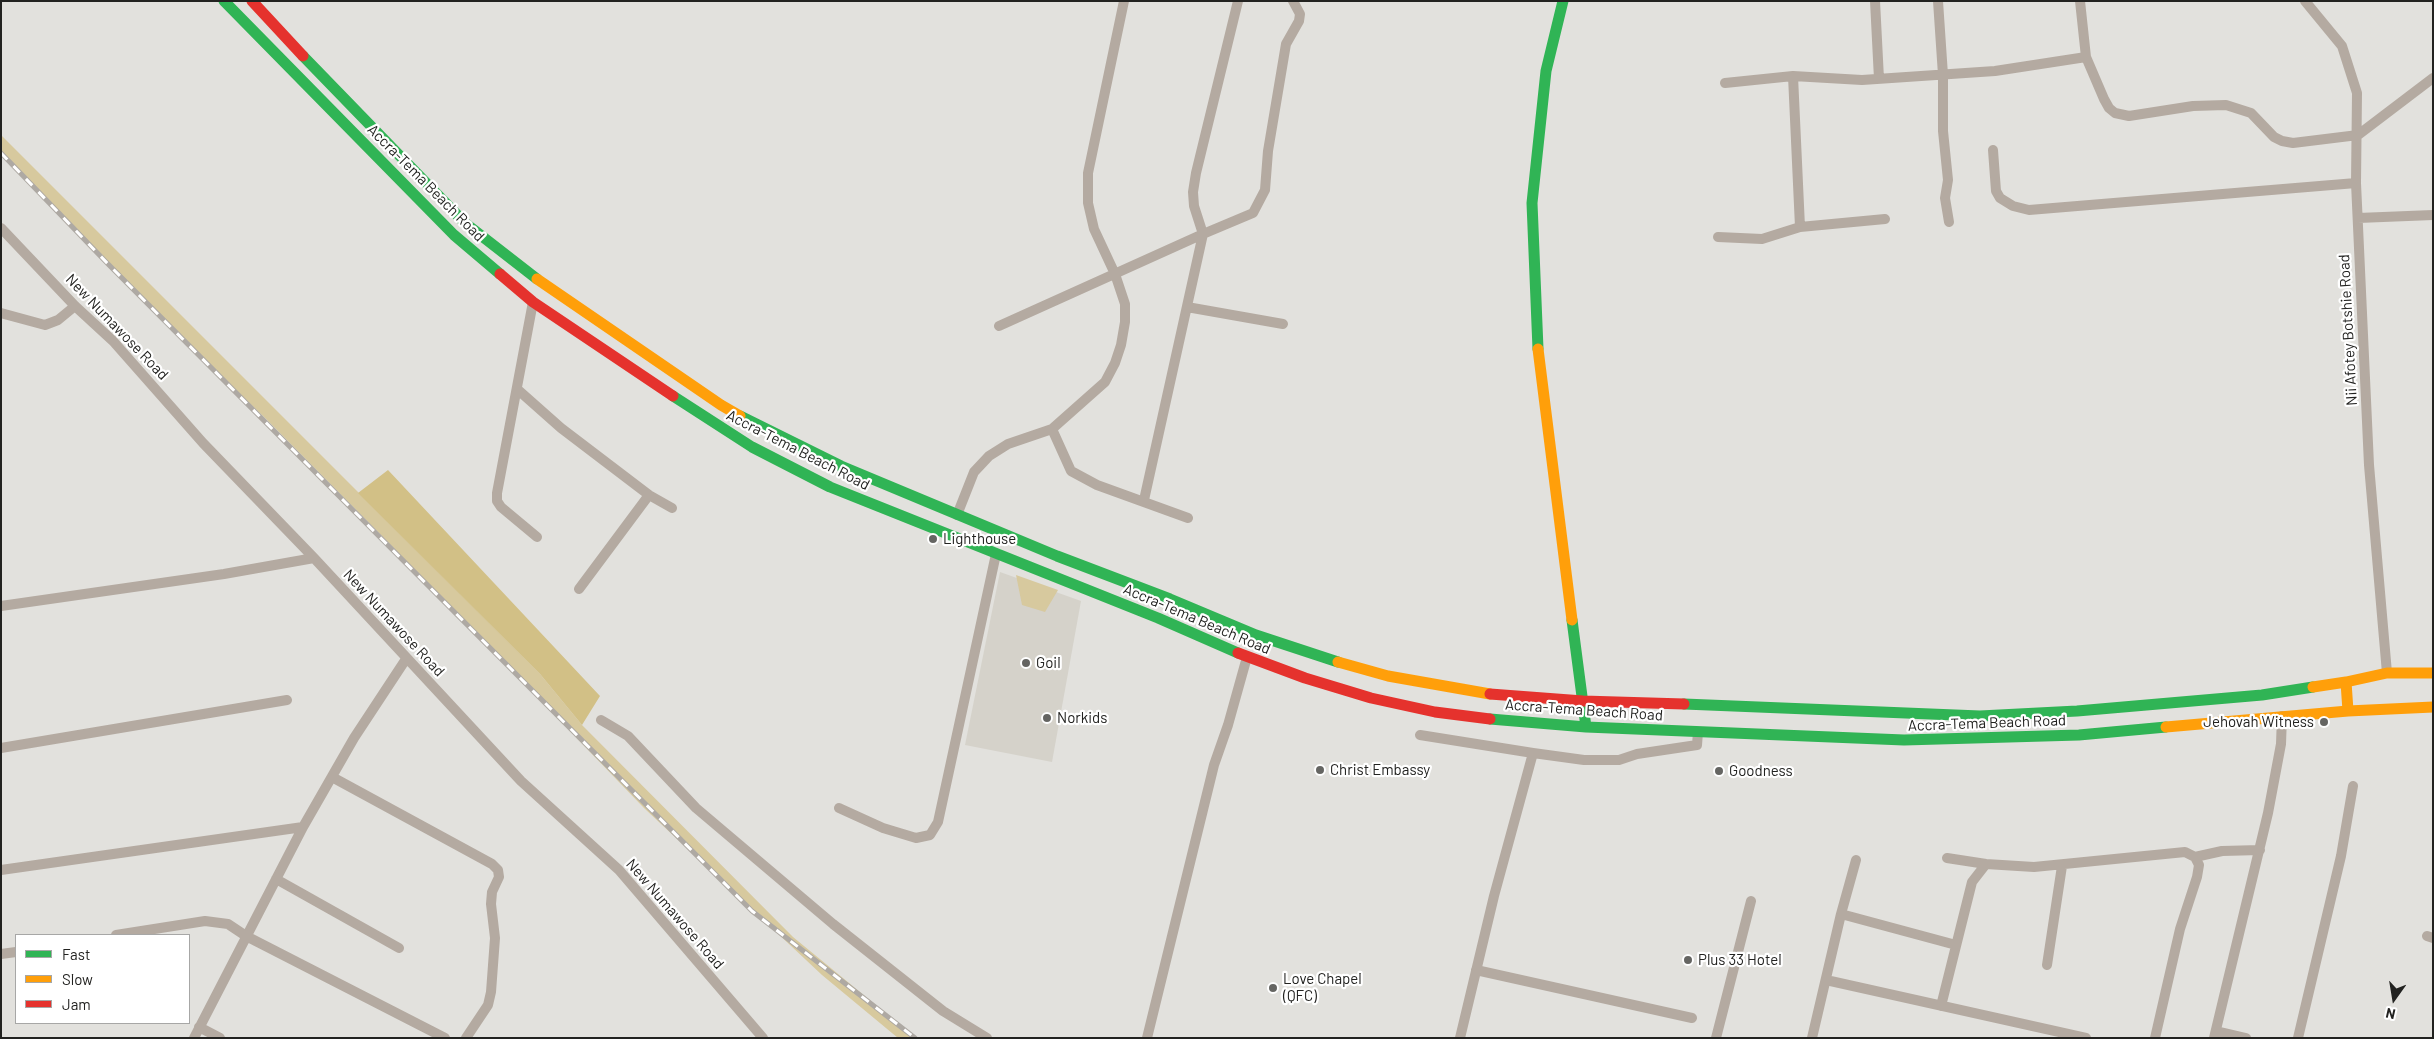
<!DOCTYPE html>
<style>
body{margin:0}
#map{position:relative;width:2434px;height:1039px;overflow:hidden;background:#e2e1dd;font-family:Barlow,sans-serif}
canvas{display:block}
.frame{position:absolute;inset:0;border:2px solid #222220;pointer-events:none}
.legend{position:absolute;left:15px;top:934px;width:175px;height:90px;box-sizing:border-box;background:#fff;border:1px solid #a7a7a6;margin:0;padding:6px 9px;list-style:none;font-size:15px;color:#222220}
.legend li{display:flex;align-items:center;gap:10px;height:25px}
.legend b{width:25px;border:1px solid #a7a7a6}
.north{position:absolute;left:2369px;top:974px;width:50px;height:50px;-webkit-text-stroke:4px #fff;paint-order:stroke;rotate:193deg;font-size:14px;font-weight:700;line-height:20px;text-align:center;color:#222220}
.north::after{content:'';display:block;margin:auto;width:18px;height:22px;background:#222220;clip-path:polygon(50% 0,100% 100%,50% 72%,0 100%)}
</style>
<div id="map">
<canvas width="2434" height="1039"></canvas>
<div class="frame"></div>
<ul class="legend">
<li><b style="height:6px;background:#30b455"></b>Fast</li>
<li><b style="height:6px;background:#ff9f0a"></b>Slow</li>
<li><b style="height:6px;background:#e5322d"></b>Jam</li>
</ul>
<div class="north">N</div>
</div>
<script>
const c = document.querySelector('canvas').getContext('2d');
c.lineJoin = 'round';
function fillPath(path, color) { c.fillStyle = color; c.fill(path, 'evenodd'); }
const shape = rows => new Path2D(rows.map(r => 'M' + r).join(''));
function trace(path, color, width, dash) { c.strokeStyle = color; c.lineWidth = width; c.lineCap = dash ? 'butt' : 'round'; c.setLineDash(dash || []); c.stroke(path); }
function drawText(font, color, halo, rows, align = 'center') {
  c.font = font + ' Barlow,sans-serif'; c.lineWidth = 4.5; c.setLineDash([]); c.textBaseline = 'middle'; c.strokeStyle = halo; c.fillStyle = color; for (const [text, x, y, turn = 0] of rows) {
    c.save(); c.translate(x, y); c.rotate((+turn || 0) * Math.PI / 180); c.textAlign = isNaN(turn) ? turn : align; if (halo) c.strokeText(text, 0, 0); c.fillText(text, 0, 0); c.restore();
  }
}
fillPath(shape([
 [1000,572,1081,601,1052,762,965,745]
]), '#d5d2ca');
fillPath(shape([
 [1,135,540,674,582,725,793,937,916,1038,898,1038,822,975,644,808,381,535,265,418,142,300,1,154],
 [1016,575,1058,590,1045,612,1022,605]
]), '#d7c99e');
fillPath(shape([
 [388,470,600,696,582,725,540,674,358,493]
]), '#d2c086');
trace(shape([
 [1875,1,1879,79],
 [1938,1,1943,75,1943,131,1948,180,1945,198,1949,222],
 [2080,1,2086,57,2104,99,2109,108,2115,113,2129,116,2193,106,2226,105,2251,113,2274,137,2282,141,2293,143,2358,135,2433,78],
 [2305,1,2342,46,2357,93,2356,183,2369,465,2387,673],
 [1793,76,1800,227],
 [1725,83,1793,76,1862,80,1995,71,2086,57],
 [1993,150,1996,191,2000,198,2013,206,2029,210,2356,183],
 [2358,218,2433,215],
 [1,228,75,306,113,341,203,443,314,558,521,781,619,870,763,1038],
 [1718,237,1762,239,1800,227,1885,219],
 [533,302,497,493,497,501,501,507,537,537],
 [1187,307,1283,324],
 [1,313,45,325,58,320,75,306],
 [999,326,1203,234,1253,213,1265,190,1268,151,1286,44,1299,21,1300,14,1293,1],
 [517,389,561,428,649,495,672,508],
 [1052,429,1071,471,1097,485,1188,518],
 [1144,500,1203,234,1194,206,1193,192,1196,173,1238,1],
 [957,515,974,472,989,456,1008,444,1052,429,1105,382,1115,363,1121,345,1125,322,1125,304,1115,274,1094,229,1088,203,1088,173,1124,1],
 [579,589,649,495],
 [1,606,224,574,314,558],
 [601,720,628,736,696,808,833,924,943,1011,987,1038],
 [1420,735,1533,753,1584,760,1619,760,1637,754,1697,745,1698,732],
 [1,748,287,700],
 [332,777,492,864,498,870,499,877,492,892,491,904,495,938,491,992,488,1005,466,1038],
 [839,808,883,828,916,838,930,835,938,822,996,554],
 [2195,857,2222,851,2260,850],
 [1947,858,1986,864,2034,867,2185,852,2195,857,2199,865,2197,877,2180,929,2155,1038],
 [1,870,303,827],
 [276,879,399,948],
 [1841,914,1956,945],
 [116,935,205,921,228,924,246,936,445,1038],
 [2427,936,2433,938],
 [1,954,16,952],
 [2047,965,2062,866],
 [1476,970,1692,1018],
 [1826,980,2086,1038],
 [1941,1006,1972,882,1986,864],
 [199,1027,220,1038],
 [2216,1031,2246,1038],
 [194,1038,303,827,354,738,406,659],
 [1147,1038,1214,765,1228,725,1247,657],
 [1460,1038,1494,896,1533,753],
 [1716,1038,1751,901],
 [1812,1038,1841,914,1856,860],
 [2214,1038,2268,813,2281,744,2282,716],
 [2298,1038,2341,856,2353,786]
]), '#b4aaa1', 10);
trace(shape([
 [224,1,454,235,500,274],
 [303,56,465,223,537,279],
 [1538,349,1532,203,1546,71,1563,1],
 [673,396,752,447,830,487,1158,618,1238,653],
 [740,416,841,466,1057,556,1170,599,1256,635,1338,662],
 [1572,620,1586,727],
 [1684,704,1980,716,2077,711,2262,695,2313,687],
 [1490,719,1586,727,1904,740,2079,735,2166,727]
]), '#30b455', 11);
trace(shape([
 [537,279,721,405,740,416],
 [1538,349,1572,620],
 [1338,662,1388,676,1490,694],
 [2346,682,2387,673,2433,673],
 [2348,711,2433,707],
 [2166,727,2348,711,2346,682,2313,687]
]), '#ff9f0a', 11);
trace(shape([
 [252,1,303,56],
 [500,274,533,302,673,396],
 [1238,653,1305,678,1371,698,1435,712,1490,719],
 [1490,694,1583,701,1684,704]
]), '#e5322d', 11);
const rail = shape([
 [1,153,109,265,752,911,915,1038]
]);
trace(rail, '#aea9a3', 5);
trace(rail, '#fff', 3, [9]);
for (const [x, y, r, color] of [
 [933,539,5,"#656562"],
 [1026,663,5,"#656562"],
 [1047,718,5,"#656562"],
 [2324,722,5,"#656562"],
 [1320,770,5,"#656562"],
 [1719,771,5,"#656562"],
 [1688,960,5,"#656562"],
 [1273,988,5,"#656562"]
]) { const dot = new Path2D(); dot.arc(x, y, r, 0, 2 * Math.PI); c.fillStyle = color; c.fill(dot); trace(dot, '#fff', 2); }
drawText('15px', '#222220', '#fff', [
 ["Accra-Tema Beach Road",426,183,45],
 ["New Numawose Road",117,327,46],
 ["Nii Afotey Botshie Road",2348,330,-93],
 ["Accra-Tema Beach Road",798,450,27],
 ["Accra-Tema Beach Road",1197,619,23],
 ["New Numawose Road",394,623,47],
 ["Accra-Tema Beach Road",1584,710,4],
 ["Accra-Tema Beach Road",1987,723,-2],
 ["New Numawose Road",675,914,49]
]);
drawText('15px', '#222220', '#fff', [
 ["Lighthouse",943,539],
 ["Goil",1036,663],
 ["Norkids",1057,718],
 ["Jehovah Witness",2314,722,"right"],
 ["Christ Embassy",1330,770],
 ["Goodness",1729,771],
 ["Plus 33 Hotel",1698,960],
 ["Love Chapel",1283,979],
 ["(QFC)",1283,996]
], 'left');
</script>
